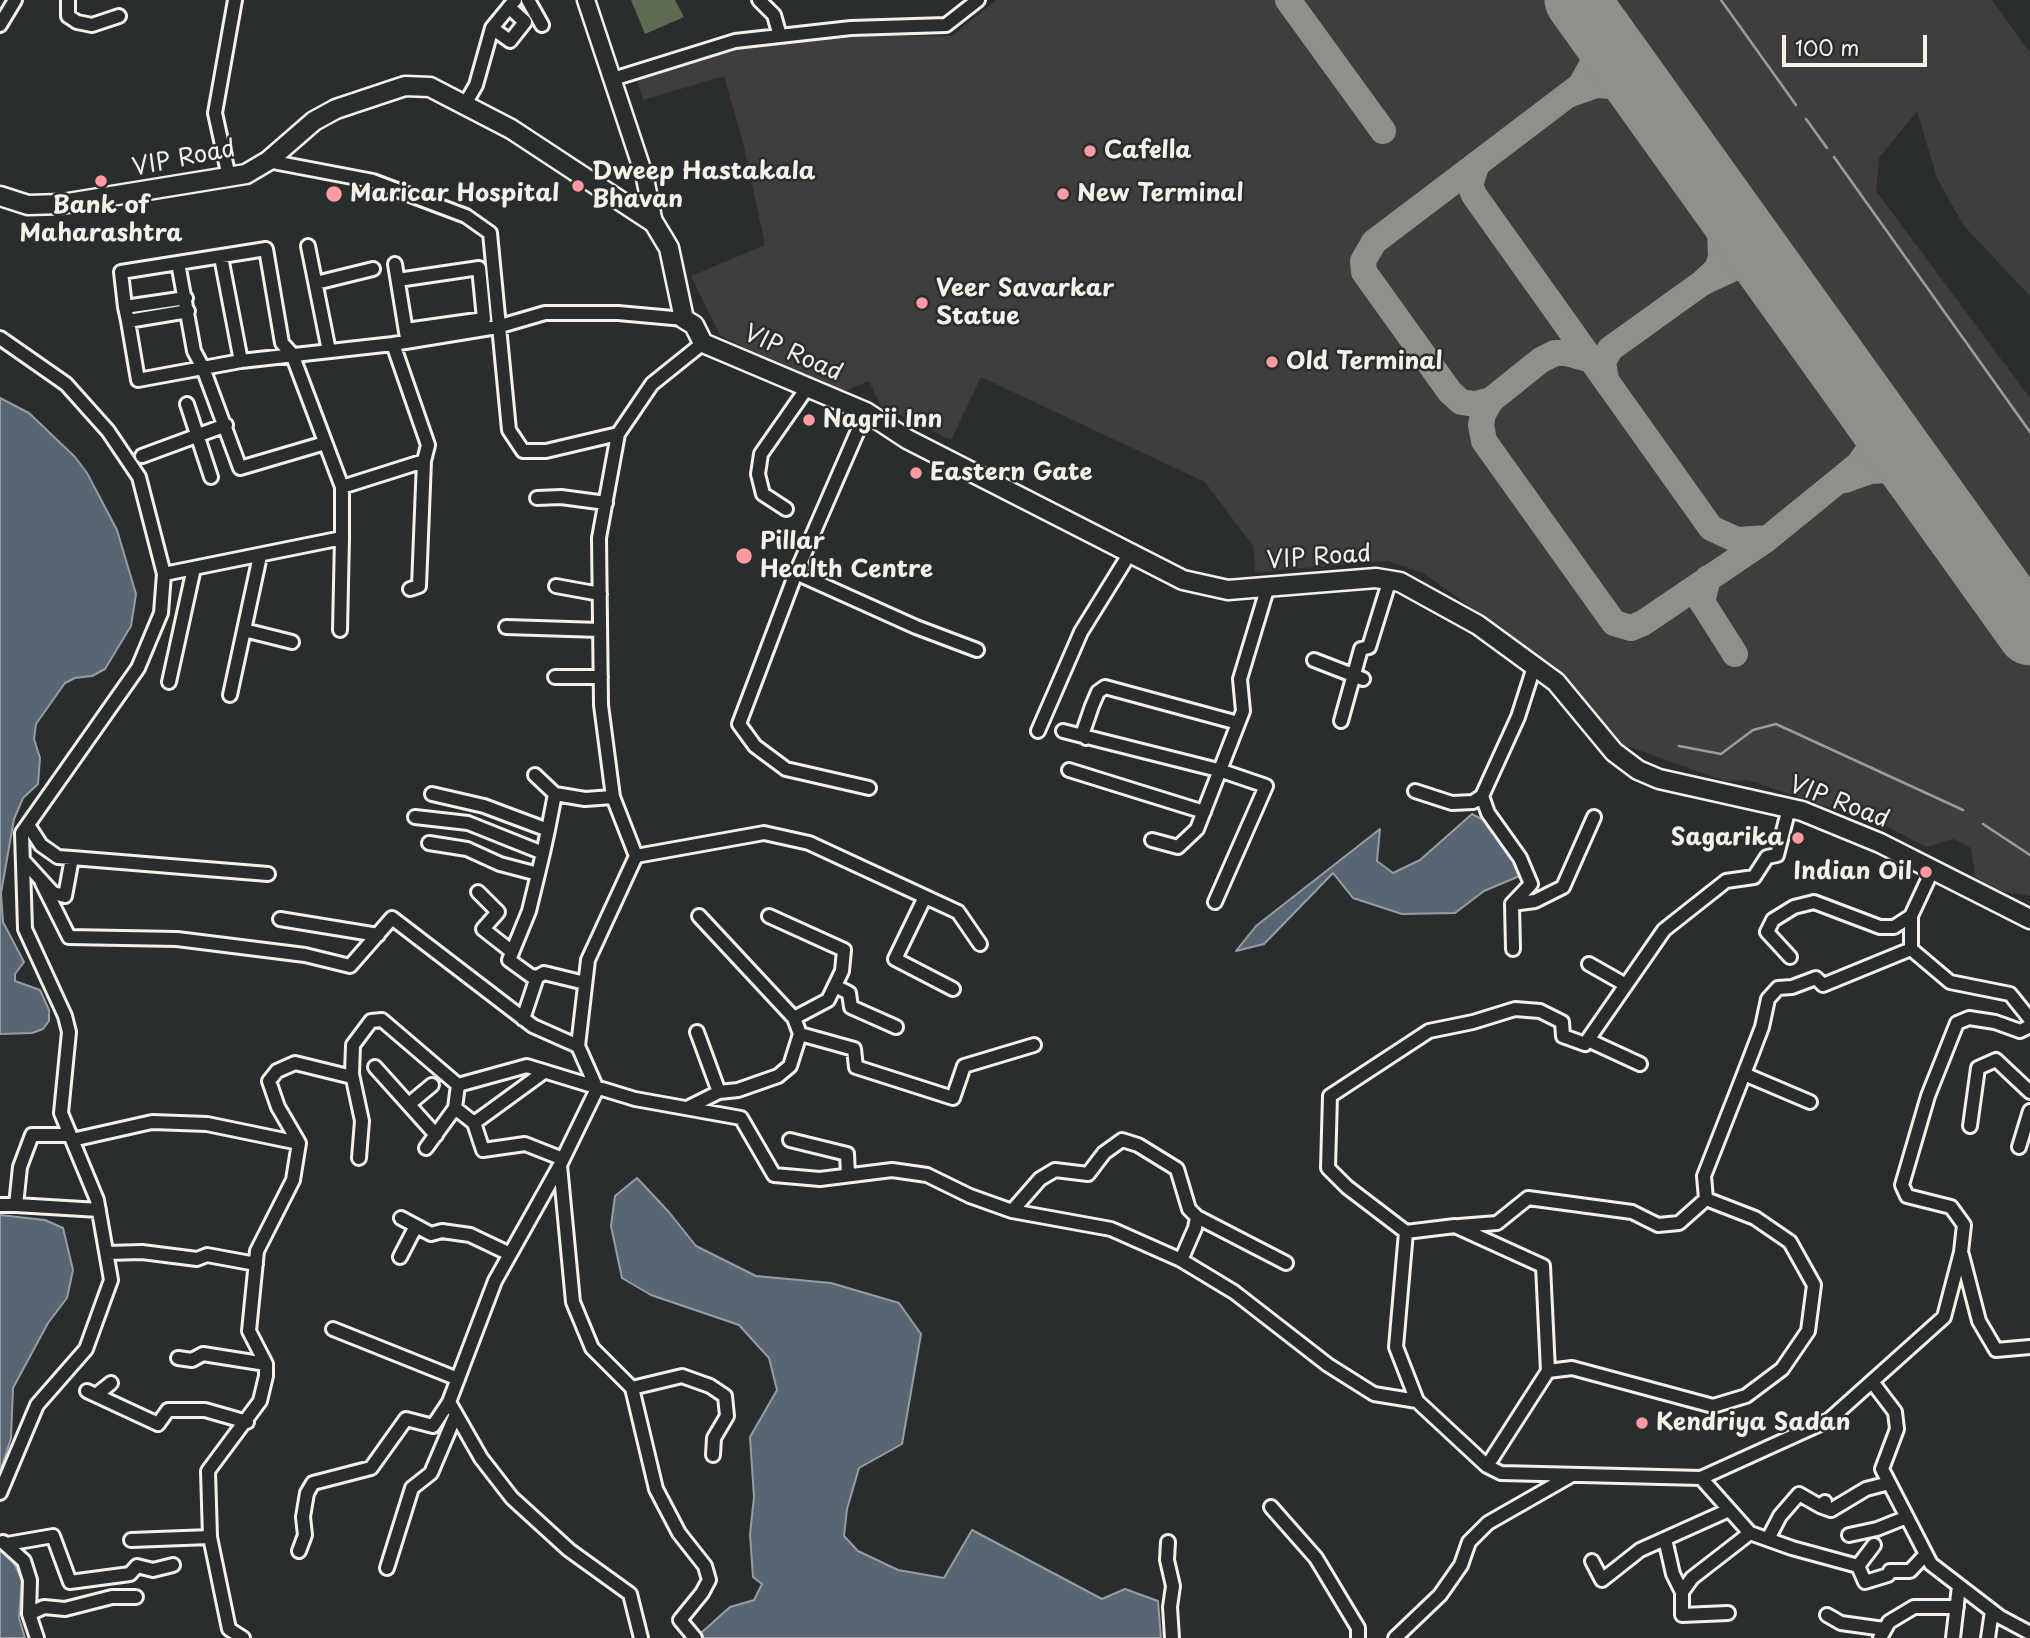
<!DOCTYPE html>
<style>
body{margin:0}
#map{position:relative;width:2030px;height:1638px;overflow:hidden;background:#2a2d2e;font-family:"Playpen Sans",sans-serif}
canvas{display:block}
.scale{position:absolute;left:1782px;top:35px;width:145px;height:32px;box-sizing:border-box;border:4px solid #f4f1e8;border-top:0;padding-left:9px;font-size:21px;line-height:24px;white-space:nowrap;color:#f4f1e8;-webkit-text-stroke:5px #2a2d2e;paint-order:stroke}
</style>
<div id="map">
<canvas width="2030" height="1638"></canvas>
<div class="scale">100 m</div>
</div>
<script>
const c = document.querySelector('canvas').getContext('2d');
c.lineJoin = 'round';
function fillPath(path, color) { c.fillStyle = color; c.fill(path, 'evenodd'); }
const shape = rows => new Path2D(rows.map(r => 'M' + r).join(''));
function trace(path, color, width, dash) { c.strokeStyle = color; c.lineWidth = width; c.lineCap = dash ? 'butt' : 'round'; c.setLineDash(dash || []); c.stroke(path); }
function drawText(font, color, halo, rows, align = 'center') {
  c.font = font + ' "Playpen Sans",sans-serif'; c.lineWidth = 5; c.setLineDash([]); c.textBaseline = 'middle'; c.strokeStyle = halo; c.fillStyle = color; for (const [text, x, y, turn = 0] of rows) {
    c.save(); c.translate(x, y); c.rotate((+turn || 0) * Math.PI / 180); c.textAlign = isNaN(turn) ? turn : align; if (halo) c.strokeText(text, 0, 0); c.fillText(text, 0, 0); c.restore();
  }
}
fillPath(shape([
 [996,0,1992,0,2030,53,2030,296,1964,226,1937,178,1917,111,1879,158,1876,191,2030,398,2030,896,2001,891,1975,877,1971,848,1954,839,1926,847,1864,814,1834,809,1748,780,1725,781,1624,745,1557,668,1423,573,1388,561,1255,572,1253,546,1205,482,981,377,951,440,881,406,869,381,842,392,803,377,720,335,691,276,765,245,743,142,724,76,643,100,636,77,736,48,835,36,952,36]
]), '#403e3c');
fillPath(shape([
 [631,0,675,0,684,17,645,34]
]), '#5e6b52');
const water = shape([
 [0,398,29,413,75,457,87,473,117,530,136,594,131,626,105,669,92,676,75,678,65,683,36,724,34,739,40,758,38,784,23,798,14,819,1,893,3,922,24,962,15,974,15,981,40,990,49,1010,49,1021,43,1029,32,1033,0,1034,0,398],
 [1472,814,1507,832,1522,875,1484,891,1455,913,1402,914,1353,898,1333,873,1264,944,1236,951,1256,926,1380,829,1377,861,1393,873,1420,860,1472,814],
 [637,1178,668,1211,696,1246,756,1276,831,1283,899,1303,921,1334,902,1444,859,1468,847,1509,844,1536,858,1551,898,1570,944,1578,972,1530,1102,1599,1125,1589,1158,1601,1161,1638,701,1638,701,1633,730,1607,754,1600,762,1584,753,1577,750,1534,754,1497,750,1437,777,1390,769,1358,739,1325,651,1295,622,1278,611,1226,615,1196,637,1178],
 [0,1215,45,1220,63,1228,73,1270,67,1298,48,1323,13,1388,11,1438,0,1472,0,1215],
 [0,1548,11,1558,22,1579,19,1618,25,1638,0,1638,0,1548]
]);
fillPath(water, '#586674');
trace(water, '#969ea2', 2);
trace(shape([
 [1721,0,1796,105],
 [1806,119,1827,148],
 [1834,157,2030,432],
 [1679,746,1721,754,1753,730,1776,724,1963,810],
 [1983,824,2030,855]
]), '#969ea2', 2.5);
trace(shape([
 [1288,0,1383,131],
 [1568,95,1596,85,1627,87,1643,93],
 [1477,164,1470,185,1474,195,1711,528,1737,540,1768,538,1859,464,1873,444,1876,418],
 [1703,282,1717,269,1721,258,1719,199],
 [1592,360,1566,353,1555,353,1541,360,1491,400,1483,414,1481,425,1484,441,1614,623,1631,628,1643,623,1767,539],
 [1606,380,1603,362,1610,349,1702,283,1734,268,1751,266,1773,273],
 [1491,400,1475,404,1461,402,1450,392,1364,272,1363,261,1374,242,1581,85,1594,61,1599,31],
 [1845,480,1870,471,1888,470,1906,473,1921,481],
 [1708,578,1702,602,1735,654]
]), '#8f8f8b', 26);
trace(shape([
 [1577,0,2030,633]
]), '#8f8f8b', 65);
const minor = shape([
 [68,0,68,16,77,22,92,25,119,16],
 [528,0,542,25],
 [759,0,774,15,780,36],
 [0,25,15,0],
 [492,28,510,41,525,22,509,7],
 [613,79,735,41,851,28,946,25,978,0],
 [465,104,476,85,492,28,515,0],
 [268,161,373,181,466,216,490,233,509,430,523,451,546,451,618,434],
 [229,177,215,113,235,0],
 [308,246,329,351],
 [221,257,241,361],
 [178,263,194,351,203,368,240,468,325,443],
 [395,264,407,338],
 [398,280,479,268,484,319,406,330],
 [316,283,373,269],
 [186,298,125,307,128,321,188,311],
 [125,307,121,272,266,249,282,343,292,354,342,487,342,538,164,574],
 [128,321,138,380,241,361,393,344,497,327,545,313,618,313,684,319],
 [0,338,66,384,108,431,139,477,164,574,161,613,138,668,22,833,25,929,65,1016,69,1032,61,1113,97,1200,111,1280,86,1349,37,1405,0,1493],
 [393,344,428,445,424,461,419,586,410,589],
 [187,404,211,477],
 [866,412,796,573,739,724,755,746,786,769,869,788],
 [142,456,226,425],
 [342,487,424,461],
 [537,498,561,497,606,503],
 [786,509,763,494,758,474,761,454,807,388],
 [796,573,916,627,977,650],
 [556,586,600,594],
 [506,627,600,630],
 [244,630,292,642],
 [340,630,342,538],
 [1314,660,1363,679],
 [555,677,601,677],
 [169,682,194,568],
 [230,695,260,556],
 [1341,721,1361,649,1369,647,1390,579],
 [1038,731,1081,632,1130,553],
 [1063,731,1222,771,1266,786,1215,902],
 [1086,738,1083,732,1092,706,1098,692,1105,687,1238,723],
 [1069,770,1204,812],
 [535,775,555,794,585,799,613,797],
 [1415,791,1452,803,1473,802,1482,796,1518,717,1534,667],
 [432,794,484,806,548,830,555,794],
 [1482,796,1488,813,1520,858,1531,884,1512,904,1513,949],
 [415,817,468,823,543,853,548,830],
 [28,825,41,845,58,857,72,858],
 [1152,840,1178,847,1197,829,1243,711,1240,679,1268,586],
 [429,843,467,849,500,864,538,874,543,853],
 [636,856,764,833,809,843,958,912,980,944],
 [23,860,53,893,65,896,72,858,268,874],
 [538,874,529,911,509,960,531,976,537,977,544,973,585,983],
 [42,883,69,937,177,939,305,955,350,966,392,918,533,1026,578,1046],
 [478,892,498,912,483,929,511,951],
 [925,897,895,959,953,989],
 [1512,904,1535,901,1563,887,1594,817],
 [699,916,794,1018],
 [280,919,378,935],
 [1911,949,1950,982,2010,994,2030,1019],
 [1911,949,1911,916,1932,871],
 [1790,957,1767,932,1773,920,1794,907,1814,902,1880,927,1894,927,1911,916],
 [1589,964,1626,985],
 [835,986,849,993,851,1007,896,1027],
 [523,1019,537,977],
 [697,1032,719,1092],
 [800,1034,854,1049,856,1067,953,1098,964,1066,1034,1045],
 [1588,1040,1640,1064],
 [375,1067,436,1135],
 [1744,1074,1762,1027,1768,999,1778,988,1792,987,1816,978,1823,985,1911,949],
 [458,1085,455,1108,474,1123,544,1072],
 [409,1104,432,1085],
 [687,1108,719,1092,738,1090,778,1076,790,1066,800,1034,794,1018,828,1000,842,971,844,950,769,916],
 [474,1123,483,1150,525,1144,563,1159],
 [1970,1126,1978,1068,1996,1060,2030,1092],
 [70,1135,32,1135,20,1167,16,1205,99,1210],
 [72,1140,152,1122,207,1124,299,1143],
 [790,1140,847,1154,848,1175],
 [2019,1147,2030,1111],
 [426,1148,455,1108],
 [359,1158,362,1121,352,1074,353,1045,371,1021,382,1020,458,1085,527,1066,635,1099,741,1118,774,1175,820,1179,892,1170,927,1175,970,1196,1012,1211,1111,1229,1181,1260,1234,1292,1328,1365,1374,1394,1417,1401],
 [560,1165,573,1302,592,1348,632,1388,656,1489,679,1533,705,1566,709,1580,702,1593,680,1620,695,1638],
 [1706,1199,1704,1176,1744,1074,1810,1102],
 [0,1205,16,1205],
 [1012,1211,1040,1179,1055,1170,1088,1174,1104,1153,1122,1140,1138,1145,1177,1169,1189,1209,1197,1217,1195,1228,1181,1260],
 [1197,1217,1286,1263],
 [401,1218,431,1234,442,1231,470,1235,510,1254],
 [1459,1226,1497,1223,1528,1198,1632,1212,1658,1225,1679,1223,1706,1199,1755,1218,1790,1242,1814,1285,1808,1331,1782,1369,1746,1396,1713,1406,1572,1368,1548,1371,1487,1466],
 [1406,1232,1396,1347,1417,1401,1487,1466,1501,1473,1701,1478,1829,1420,1944,1317,1961,1252,1964,1225,1951,1207,1907,1196,1902,1185,1928,1096,1957,1023,1969,1018,1995,1022,2020,1031,2030,1026],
 [107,1253,142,1252,197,1259,207,1255,256,1264],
 [1962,1255,1979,1321,1996,1350,2030,1347],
 [400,1257,416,1226],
 [333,1329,458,1379],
 [178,1358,192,1360,203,1354,266,1364],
 [1548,1371,1543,1266,1455,1226,1406,1232,1347,1187,1328,1168,1330,1096,1429,1031,1473,1022,1515,1009,1540,1011,1562,1022,1563,1036,1585,1044,1664,930,1726,881,1754,877,1767,857,1777,855,1789,808],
 [1873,1383,1895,1412,1897,1429,1882,1469,1931,1564,2000,1617,2030,1633],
 [632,1388,682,1376,710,1386,725,1396,727,1416,714,1438,713,1455],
 [87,1391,158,1424,168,1410,205,1410,247,1422],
 [96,1395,111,1383],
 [1701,1478,1750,1533,1692,1578,1682,1592,1682,1615,1728,1613],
 [1820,1506,1831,1510,1866,1489,1889,1483],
 [1271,1507,1316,1558,1358,1628,1358,1638],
 [1750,1533,1792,1548,1858,1566,1865,1582,1888,1575,1890,1571,1910,1571,1926,1554],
 [1849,1535,1877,1529,1907,1517],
 [1665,1539,1673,1574,1682,1592],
 [1768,1539,1780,1516,1799,1494,1820,1506,1825,1502],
 [131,1540,210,1537],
 [3,1542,24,1561,30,1580,29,1614,37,1638],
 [1168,1542,1167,1560,1173,1586,1170,1607,1172,1638],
 [7,1544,53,1536,70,1582,130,1574,137,1566,153,1570,173,1565],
 [299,1551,305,1535,303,1517,307,1493,313,1483,371,1468,406,1419,433,1426,449,1402],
 [1592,1561,1602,1580,1640,1550,1729,1510],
 [1858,1566,1874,1545],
 [387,1568,412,1488,431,1473,456,1414],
 [29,1614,44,1607,65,1609,112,1597,136,1597],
 [1827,1615,1841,1623,1884,1629],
 [243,1638,229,1629,210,1537,208,1471,260,1401,266,1376,266,1364,249,1331,257,1251,293,1180,299,1143,278,1107,269,1081,277,1071,295,1063,348,1076,352,1074],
 [641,1638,630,1594,569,1550,512,1498,481,1458,449,1402,495,1281,560,1165,597,1089,578,1046,588,960,636,856,613,797,601,705,599,538,618,434,652,384,703,343],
 [1395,1638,1440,1595,1461,1565,1469,1542,1488,1523,1572,1475],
 [1880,1638,1889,1622,1914,1607,1957,1607],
 [1953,1638,1959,1586],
 [1988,1638,1992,1611]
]);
const major = shape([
 [586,0,645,178,654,223]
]);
const highway = shape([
 [0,196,28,205,62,204,246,174,268,161,314,121,336,109,405,86,430,87,511,129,654,223,669,248,684,319,694,325,703,343,866,412,907,439,1183,580,1228,590,1376,578,1400,582,1478,625,1556,682,1614,752,1638,770,1659,779,1802,811,1880,843,2030,919]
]);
trace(minor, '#f4f1e8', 18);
trace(major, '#f4f1e8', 21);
trace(highway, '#f4f1e8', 23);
trace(minor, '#2a2d2e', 12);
trace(major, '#2a2d2e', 16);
trace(highway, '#2a2d2e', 18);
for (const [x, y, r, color] of [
 [1090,151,7,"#ff9aa2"],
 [101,181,7,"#ff9aa2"],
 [578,186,7,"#ff9aa2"],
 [334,194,9,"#ff9aa2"],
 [1063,194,7,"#ff9aa2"],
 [922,303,7,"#ff9aa2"],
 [1272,362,7,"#ff9aa2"],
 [809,420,7,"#ff9aa2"],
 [916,473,7,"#ff9aa2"],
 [744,556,9,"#ff9aa2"],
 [1798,838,7,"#ff9aa2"],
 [1926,872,7,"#ff9aa2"],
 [1642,1423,7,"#ff9aa2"]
]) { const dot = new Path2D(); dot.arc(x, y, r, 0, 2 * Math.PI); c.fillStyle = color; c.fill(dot); trace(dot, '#2a2d2e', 2.5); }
drawText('bold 24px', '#f4f1e8', '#2a2d2e', [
 ["Cafella",1104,151],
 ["Dweep Hastakala",592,172],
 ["Bhavan",592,200],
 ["Maricar Hospital",350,194],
 ["New Terminal",1077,194],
 ["Bank of",101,206,"center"],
 ["Maharashtra",101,234,"center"],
 ["Veer Savarkar",936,289],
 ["Statue",936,317],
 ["Old Terminal",1286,362],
 ["Nagrii Inn",823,420],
 ["Eastern Gate",930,473],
 ["Pillar",760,542],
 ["Health Centre",760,570],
 ["Sagarika",1784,838,"right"],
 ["Indian Oil",1912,872,"right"],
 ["Kendriya Sadan",1656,1423]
], 'left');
drawText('24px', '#f4f1e8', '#2a2d2e', [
 ["VIP Road",184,159,-11],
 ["VIP Road",793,354,24],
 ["VIP Road",1319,558,-4],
 ["VIP Road",1839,803,21]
]);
</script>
